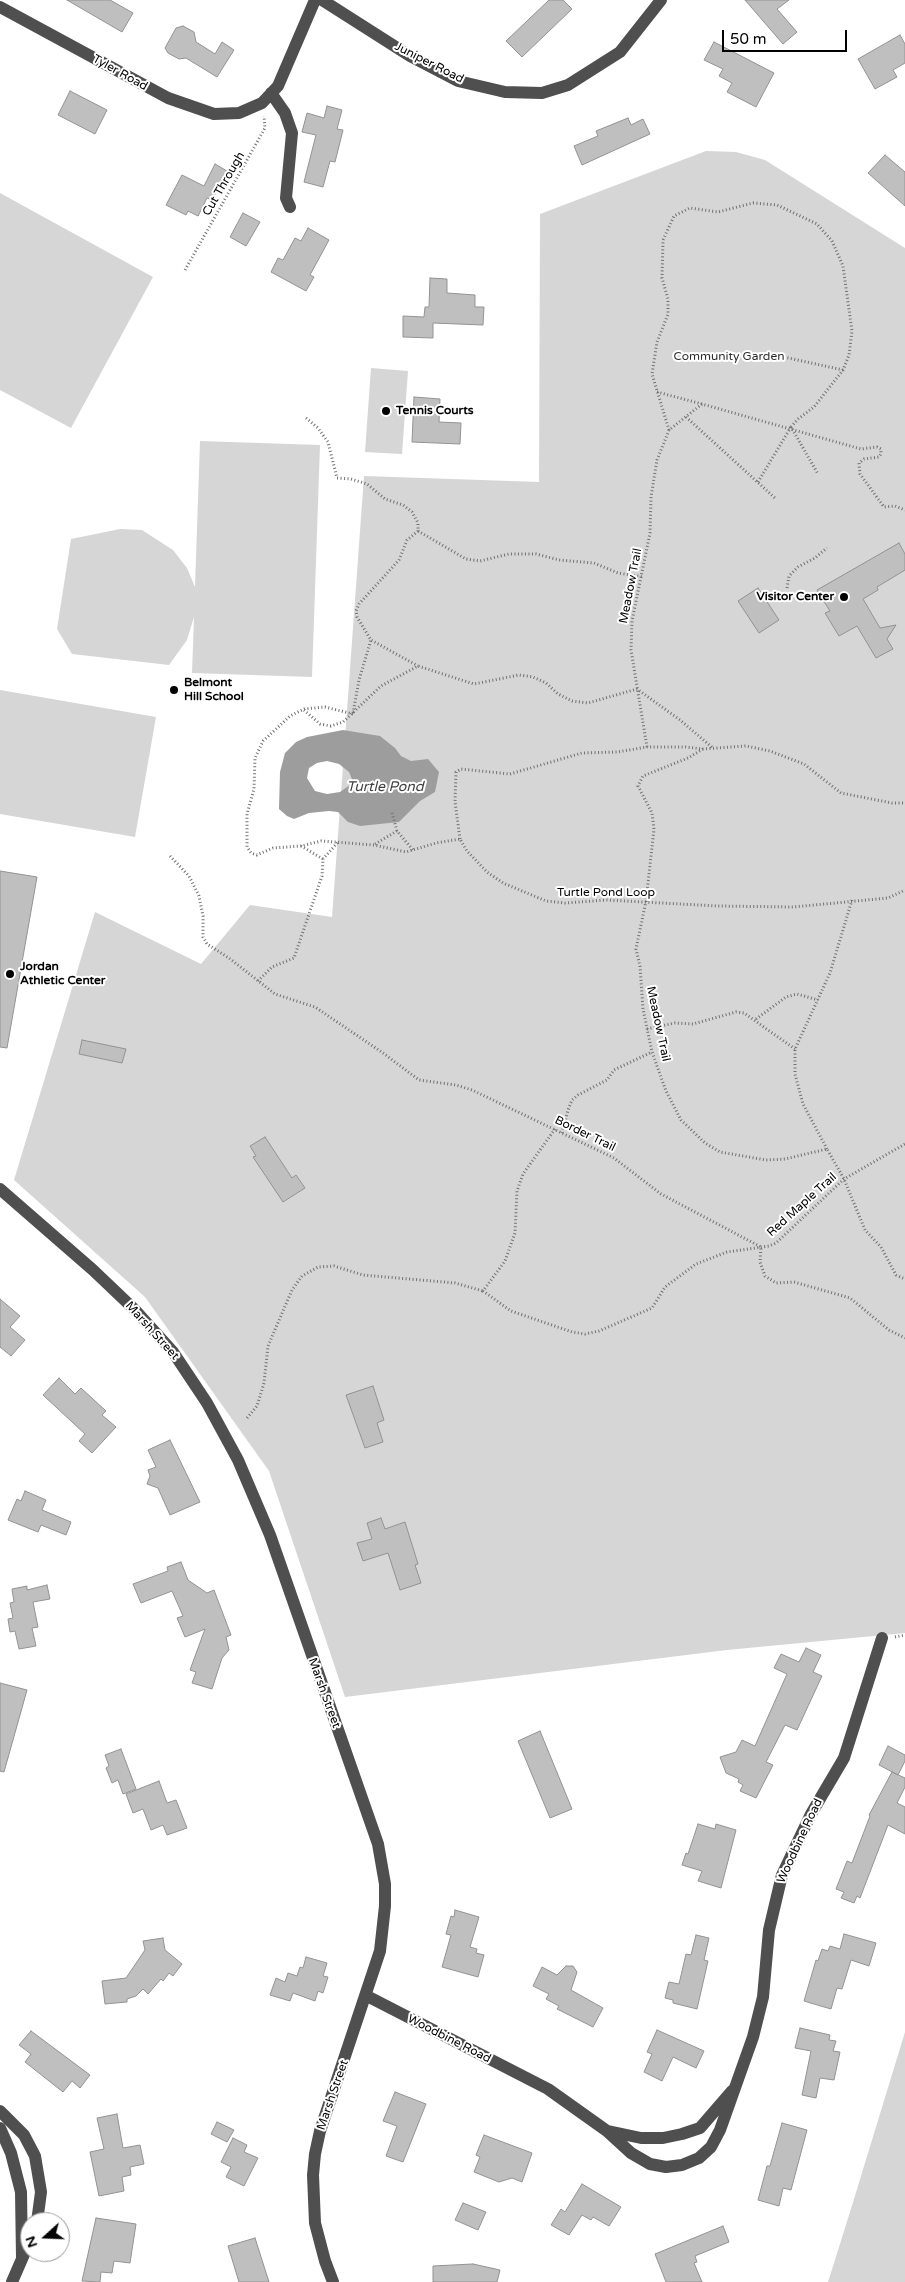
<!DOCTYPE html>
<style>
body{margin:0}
#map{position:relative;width:905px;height:2282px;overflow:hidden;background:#fff;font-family:"Varela Round",sans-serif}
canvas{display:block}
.north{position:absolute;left:20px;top:2212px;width:50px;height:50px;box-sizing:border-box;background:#fff;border:1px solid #999;border-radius:50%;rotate:250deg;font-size:14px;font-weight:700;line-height:20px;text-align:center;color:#000}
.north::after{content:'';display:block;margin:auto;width:18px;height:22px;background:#000;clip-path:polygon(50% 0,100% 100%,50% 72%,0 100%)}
.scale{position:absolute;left:722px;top:30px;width:125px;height:22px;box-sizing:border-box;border:2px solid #000;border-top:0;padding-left:6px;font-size:15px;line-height:18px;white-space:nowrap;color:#000;-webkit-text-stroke:4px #fff;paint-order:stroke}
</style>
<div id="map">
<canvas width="905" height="2282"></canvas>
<div class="north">N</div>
<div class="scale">50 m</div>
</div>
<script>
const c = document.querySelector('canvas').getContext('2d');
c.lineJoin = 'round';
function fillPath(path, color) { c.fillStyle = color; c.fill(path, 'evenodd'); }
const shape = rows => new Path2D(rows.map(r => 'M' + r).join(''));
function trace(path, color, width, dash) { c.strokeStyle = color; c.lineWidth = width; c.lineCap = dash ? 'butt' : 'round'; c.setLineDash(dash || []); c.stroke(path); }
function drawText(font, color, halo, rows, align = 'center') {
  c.font = font + ' "Varela Round",sans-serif'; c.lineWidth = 4; c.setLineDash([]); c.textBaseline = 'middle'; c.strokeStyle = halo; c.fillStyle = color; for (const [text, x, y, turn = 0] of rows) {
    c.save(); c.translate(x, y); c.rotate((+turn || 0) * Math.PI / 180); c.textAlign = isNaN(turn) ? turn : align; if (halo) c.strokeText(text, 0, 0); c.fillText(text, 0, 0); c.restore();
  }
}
fillPath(shape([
 [706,151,736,152,765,160,905,248,905,1633,727,1650,345,1697,269,1471,145,1297,14,1180,95,912,201,964,250,905,332,917,364,476,539,482,540,214],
 [0,193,153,277,71,428,0,390],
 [371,368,408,371,402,454,365,452],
 [200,441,320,445,312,677,192,673,194,617,187,640,169,665,72,654,57,629,71,539,120,529,142,530,173,550,187,568,195,587],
 [0,690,156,717,135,837,0,814],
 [905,2032,905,2282,828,2282,850,2212]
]), '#d6d6d6');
fillPath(shape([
 [343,730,380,736,395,748,401,756,411,761,428,759,439,772,435,792,420,801,399,822,360,826,348,822,338,812,329,811,309,813,294,819,287,816,279,809,280,772,285,753,296,742,307,737],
 [327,761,339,764,349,772,352,779,350,785,340,792,327,794,315,791,307,778,309,768,317,763]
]), '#9d9d9d');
const building = shape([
 [67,0,110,0,133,13,122,32,67,0],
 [549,0,563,0,572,9,522,57,506,41,549,0],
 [745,0,789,0,777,9,797,32,783,44,745,0],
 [183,26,194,32,196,42,215,54,222,42,234,50,217,77,186,58,179,59,168,53,165,48,176,28,183,26],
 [900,35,905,44,905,63,893,70,897,77,875,89,858,59,900,35],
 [714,42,774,73,756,107,727,92,732,83,719,76,723,69,704,60,714,42],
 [70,91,107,110,95,134,58,115,70,91],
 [327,106,342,110,337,129,343,130,335,162,330,161,323,187,304,182,316,135,302,132,307,113,324,118,327,106],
 [628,118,631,125,643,119,650,134,582,165,574,146,598,136,596,131,628,118],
 [885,155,905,172,905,206,868,173,885,155],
 [215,164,227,171,212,200,207,198,198,216,188,211,186,215,166,205,182,175,204,186,215,164],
 [243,213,260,222,246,246,230,237,243,213],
 [308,228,329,240,310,275,314,277,306,291,271,272,278,258,283,260,295,238,301,241,308,228],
 [430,278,447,279,447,293,475,295,475,307,484,307,483,325,433,323,433,338,403,337,403,316,424,317,425,307,429,307,430,278],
 [414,397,440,399,439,422,461,423,460,444,412,442,414,397],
 [899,543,905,554,905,570,877,587,878,590,863,599,880,628,896,625,887,639,893,649,876,658,857,626,839,636,825,613,830,611,817,590,899,543],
 [758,588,779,620,759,633,738,601,758,588],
 [0,871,37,877,7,1048,0,1047,0,871],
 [82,1040,126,1049,122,1063,79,1054,82,1040],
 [265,1137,292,1178,296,1175,305,1188,283,1202,253,1157,256,1156,250,1146,265,1137],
 [0,1299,20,1316,10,1327,25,1340,11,1356,0,1347,0,1299],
 [59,1378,75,1394,81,1388,106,1411,102,1415,116,1427,92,1453,79,1441,85,1434,43,1395,59,1378],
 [373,1386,384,1420,377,1423,383,1442,365,1448,346,1395,373,1386],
 [170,1440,200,1502,170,1515,158,1488,147,1484,150,1476,148,1470,156,1467,148,1450,170,1440],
 [25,1491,46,1500,42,1510,71,1522,66,1535,41,1525,38,1532,8,1520,17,1499,21,1501,25,1491],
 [381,1518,385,1529,405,1522,418,1564,415,1565,421,1583,400,1590,388,1553,363,1561,357,1543,372,1539,367,1523,381,1518],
 [181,1562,188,1580,207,1593,214,1590,231,1635,226,1637,229,1650,222,1658,212,1689,192,1683,196,1672,190,1670,205,1629,185,1637,177,1618,183,1616,172,1591,141,1603,133,1584,168,1571,167,1567,181,1562],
 [47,1585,50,1599,33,1602,38,1627,32,1628,36,1646,19,1649,15,1631,10,1632,8,1619,13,1618,10,1603,14,1602,12,1589,27,1586,27,1590,47,1585],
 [806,1648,821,1655,813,1672,822,1676,797,1730,785,1725,766,1762,773,1765,756,1798,740,1791,743,1785,738,1782,739,1779,726,1773,720,1757,736,1752,742,1740,755,1746,787,1674,774,1668,781,1654,799,1662,806,1648],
 [0,1683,27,1690,4,1772,0,1771,0,1683],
 [540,1731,572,1809,550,1818,518,1741,540,1731],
 [888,1746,905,1755,905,1761,898,1775,879,1765,888,1746],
 [121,1749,136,1789,123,1794,118,1780,112,1783,106,1768,109,1766,105,1755,121,1749],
 [892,1772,905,1778,905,1787,897,1803,905,1807,905,1834,888,1825,860,1898,857,1896,854,1903,841,1898,844,1892,836,1889,847,1861,852,1863,870,1816,869,1815,892,1772],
 [159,1781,167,1803,176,1800,187,1828,167,1835,163,1825,151,1830,143,1809,133,1813,126,1794,159,1781],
 [698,1824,715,1829,716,1824,736,1830,721,1888,698,1881,702,1871,682,1865,686,1853,688,1854,698,1824],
 [455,1910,479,1917,470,1947,477,1949,476,1953,484,1955,478,1977,442,1967,451,1935,446,1934,451,1916,454,1917,455,1910],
 [844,1934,876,1943,869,1966,851,1960,842,1989,837,1988,831,2009,804,2001,816,1960,818,1961,822,1949,828,1951,830,1946,840,1949,844,1934],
 [696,1935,709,1938,704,1960,708,1961,697,2009,673,2003,673,2000,665,1998,669,1982,679,1984,686,1954,691,1955,696,1935],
 [163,1938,165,1950,182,1964,173,1976,169,1973,163,1981,161,1979,148,1994,143,1989,136,1996,127,1999,127,2002,105,2004,102,1981,126,1978,145,1950,143,1941,163,1938],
 [306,1957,327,1963,323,1976,328,1977,323,1993,318,1991,315,2001,293,1993,290,2001,270,1995,276,1978,285,1982,288,1973,297,1976,300,1967,303,1968,306,1957],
 [566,1966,573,1966,577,1972,571,1990,603,2008,593,2027,557,2009,559,2006,546,1999,549,1994,533,1986,542,1967,557,1975,566,1966],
 [800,2028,830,2035,829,2040,836,2041,833,2051,840,2052,834,2080,820,2078,816,2098,802,2095,811,2051,795,2048,800,2028],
 [657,2030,704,2051,696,2068,673,2057,662,2081,644,2072,652,2054,647,2052,657,2030],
 [31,2031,90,2075,80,2088,72,2081,63,2092,25,2062,31,2054,19,2045,31,2031],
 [395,2092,426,2104,403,2162,386,2156,397,2126,383,2121,395,2092],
 [117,2114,123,2148,140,2145,144,2164,130,2167,131,2175,122,2177,124,2191,99,2196,90,2152,104,2149,97,2118,117,2114],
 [217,2122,234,2130,227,2142,211,2134,217,2122],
 [782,2123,807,2130,791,2190,783,2188,779,2206,758,2200,767,2166,770,2166,782,2123],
 [484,2135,532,2153,522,2182,512,2178,499,2182,474,2172,480,2157,476,2155,484,2135],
 [233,2138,247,2145,244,2152,258,2158,244,2186,226,2177,231,2167,221,2162,233,2138],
 [582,2184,621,2207,609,2226,593,2217,591,2220,582,2215,569,2235,551,2225,561,2209,565,2212,582,2184],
 [463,2203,486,2212,478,2230,455,2220,463,2203],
 [96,2218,136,2224,130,2263,114,2261,112,2273,101,2272,100,2282,82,2281,96,2218],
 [723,2226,729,2242,695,2256,697,2262,694,2263,702,2282,666,2282,655,2254,723,2226],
 [255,2238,269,2282,239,2282,228,2246,255,2238],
 [473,2264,500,2270,497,2282,433,2282,433,2266,473,2264]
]);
fillPath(building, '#bfbfbf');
trace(building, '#939393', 1);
trace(shape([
 [185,270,265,128,264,116],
 [784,357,843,370],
 [657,392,702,404],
 [686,417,775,498],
 [306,418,318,428,328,442,337,478,351,479,367,484,385,499,403,505,412,512,418,523,418,531,407,540,399,560,359,604,356,611,357,617,371,640,418,666],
 [669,430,652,374,657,342,668,314,668,299,662,278,663,240,674,216,690,208,718,212,753,203,777,205,817,224,832,241,843,266,852,331,849,355,843,370,814,407,798,419,791,427,818,474],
 [758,482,791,427],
 [418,531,466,559,480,561,509,554,536,554,559,560,594,563,618,573,643,577],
 [787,588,789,576,798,567,815,558,827,548],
 [304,710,320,724,331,726,343,722,381,686,418,666,474,684,519,675,533,677,546,683,558,694,572,701,588,703,637,689,680,720,713,748],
 [353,713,359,680,371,640],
 [353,714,325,707,304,709,290,716,263,741,255,758,254,789,247,814,247,847,251,853,257,855,273,848,301,846,321,841,374,845,406,852,436,843,460,839,467,851,487,872,503,883,546,901,565,903,606,900,718,906,793,907,888,898,905,890],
 [647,747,631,650,632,621,650,533,651,497,657,460,669,430,702,404,861,449,877,447,881,449,881,454,879,457,864,459,859,463,860,474,884,507,895,506,905,510],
 [703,749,688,758,643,776,638,786,652,813,654,829,646,901,636,949,640,966,643,1009,652,1052,666,1091,681,1120,705,1143,720,1152,766,1160,785,1159,827,1149,844,1179,865,1230,881,1247,896,1275,905,1279],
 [392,813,397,831],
 [460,839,455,802,456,772,461,769,510,774,582,753,617,752,647,747,686,747,703,749,746,746,770,751,804,764,841,793,892,803,905,803],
 [375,844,397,831,413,850],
 [301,846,323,859],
 [170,856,189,876,199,896,203,916,203,937,207,944,229,958,275,994,315,1007,383,1053,419,1080,456,1085,472,1090,614,1158,661,1194,761,1247,760,1262,765,1276,776,1283,794,1282,850,1298,889,1330,905,1338],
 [258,981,272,967,294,958,322,876,323,859,339,841],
 [756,1019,786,997,797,994,818,1000],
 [647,1029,675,1023,693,1024,736,1012,744,1013,795,1049],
 [555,1129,523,1174,517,1191,515,1233,505,1261,483,1291,511,1311,572,1332,585,1334,599,1331,652,1308,665,1287,696,1264,727,1252,769,1246,776,1243,844,1179,905,1144],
 [562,1133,568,1110,572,1100,578,1095,607,1080,614,1070,652,1052],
 [827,1149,803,1104,795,1074,795,1049,830,973,852,900],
 [247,1418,257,1406,264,1383,268,1346,292,1290,302,1276,318,1267,334,1266,363,1275,455,1283,483,1291],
 [895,1637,905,1635]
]), '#717171', 3, [1, 2.5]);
trace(shape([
 [322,0,410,56,458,81,505,92,542,93,568,85,620,52,661,0],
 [0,7,168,98,214,114,239,113,262,103,278,86,315,0],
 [271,93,285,113,292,133,286,198,290,207],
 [0,1189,93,1270,135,1310,173,1352,207,1403,238,1460,270,1535,378,1844,385,1884,385,1906,380,1951,320,2131,315,2154,313,2175,315,2223,325,2261,333,2282],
 [367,1996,548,2089,607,2131,631,2153,650,2164,666,2167,682,2165,699,2158,711,2147,720,2130,753,2037,763,1997,769,1930,782,1875,811,1814,844,1758,882,1638],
 [0,2111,24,2135,35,2156,41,2192,37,2222],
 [0,2128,11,2153,21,2192,22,2258],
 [608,2131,641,2138,663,2138,682,2134,700,2128,732,2091],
 [12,2282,25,2252]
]), '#4f4f4f', 12);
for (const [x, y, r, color] of [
 [386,411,5,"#000"],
 [844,597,5,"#000"],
 [174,690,5,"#000"],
 [10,974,5,"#000"]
]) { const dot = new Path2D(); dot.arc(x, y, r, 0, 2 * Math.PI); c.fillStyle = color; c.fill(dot); trace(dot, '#fff', 2); }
drawText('12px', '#000', '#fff', [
 ["Juniper Road",429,63,27],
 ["Tyler Road",120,73,29],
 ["Cut Through",224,184,-60],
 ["Meadow Trail",631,586,-79],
 ["Turtle Pond Loop",606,893],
 ["Meadow Trail",658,1024,78],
 ["Border Trail",585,1134,26],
 ["Red Maple Trail",802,1205,-42],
 ["Marsh Street",152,1331,48],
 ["Marsh Street",324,1693,70],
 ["Woodbine Road",800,1841,-65],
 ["Woodbine Road",449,2039,27],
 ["Marsh Street",333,2095,-71]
]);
drawText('12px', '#2d2d2d', '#fff', [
 ["Community Garden",729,357]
]);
drawText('bold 12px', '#000', '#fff', [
 ["Tennis Courts",396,411],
 ["Visitor Center",834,597,"right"],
 ["Belmont",184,683],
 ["Hill School",184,697],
 ["Jordan",20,967],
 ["Athletic Center",20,981]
], 'left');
drawText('italic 14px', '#3e3e3e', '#fff', [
 ["Turtle Pond",385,787]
]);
</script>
